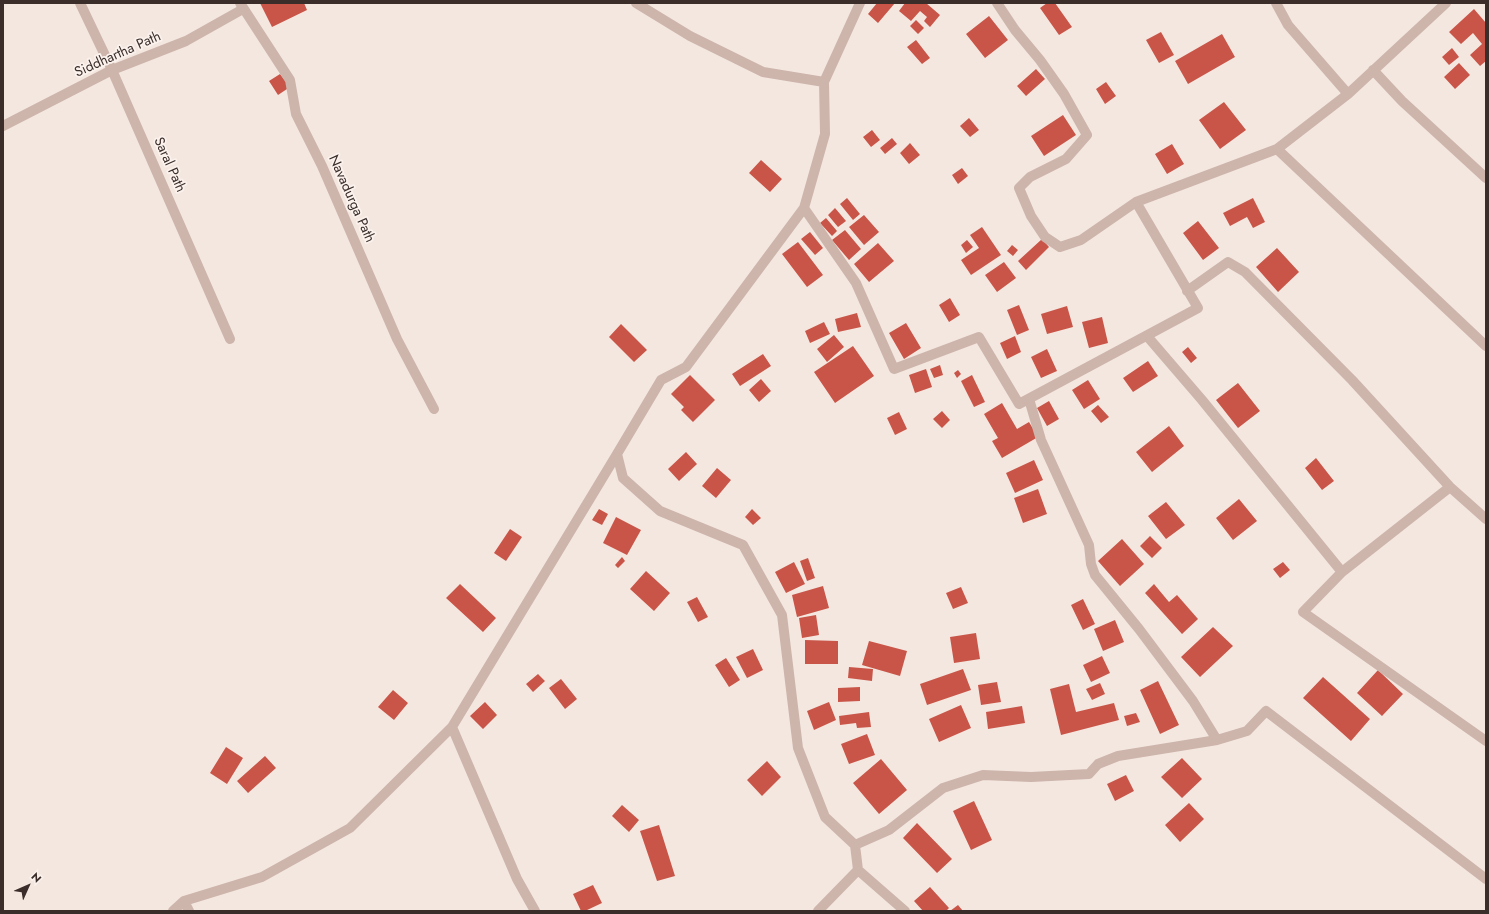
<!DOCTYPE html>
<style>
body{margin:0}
#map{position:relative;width:1489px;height:914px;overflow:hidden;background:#f4e7e0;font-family:Jost,sans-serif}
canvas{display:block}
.frame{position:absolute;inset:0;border:4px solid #3a2d2a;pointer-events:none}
.north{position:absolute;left:8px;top:866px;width:40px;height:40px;-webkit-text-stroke:3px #fbf2ed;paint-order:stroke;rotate:45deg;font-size:11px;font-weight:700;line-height:16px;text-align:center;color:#3a2d2a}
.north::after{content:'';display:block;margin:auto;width:14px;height:18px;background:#3a2d2a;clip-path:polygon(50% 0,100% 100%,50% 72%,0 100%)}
</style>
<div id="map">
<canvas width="1489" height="914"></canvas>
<div class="frame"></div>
<div class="north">N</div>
</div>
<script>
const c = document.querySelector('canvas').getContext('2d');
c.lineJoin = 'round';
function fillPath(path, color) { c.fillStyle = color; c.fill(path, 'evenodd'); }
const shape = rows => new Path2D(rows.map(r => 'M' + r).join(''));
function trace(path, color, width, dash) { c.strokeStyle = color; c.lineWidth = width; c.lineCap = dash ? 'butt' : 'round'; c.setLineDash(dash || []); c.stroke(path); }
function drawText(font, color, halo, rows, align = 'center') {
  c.font = font + ' Jost,sans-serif'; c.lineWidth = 3.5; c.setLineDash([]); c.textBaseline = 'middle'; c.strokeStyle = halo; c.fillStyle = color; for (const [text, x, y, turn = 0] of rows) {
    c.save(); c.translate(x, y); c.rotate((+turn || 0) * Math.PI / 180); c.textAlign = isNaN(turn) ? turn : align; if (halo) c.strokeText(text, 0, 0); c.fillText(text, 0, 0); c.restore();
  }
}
fillPath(shape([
 [260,3,304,3,307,10,272,27],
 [877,3,895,3,878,23,868,14],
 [905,3,926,3,940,15,930,27,924,21,927,17,920,11,911,21,899,11],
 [1047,3,1055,3,1072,27,1059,35,1040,8],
 [1474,9,1486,23,1486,61,1480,66,1470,55,1482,44,1473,33,1461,44,1449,32],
 [989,16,1008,40,985,58,966,34],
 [916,20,924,28,918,34,910,26],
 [1161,32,1174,55,1159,63,1146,40],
 [1222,34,1235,57,1188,84,1175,61],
 [916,40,930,58,922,64,907,47],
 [1452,48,1459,57,1449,65,1442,57],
 [1459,63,1470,75,1455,89,1444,77],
 [1036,69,1045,79,1026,96,1017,86],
 [280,74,290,87,278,95,269,81],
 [1106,82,1116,96,1105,104,1096,89],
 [1224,102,1246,130,1220,149,1199,120],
 [1063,115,1076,135,1044,156,1031,136],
 [969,118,979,130,970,137,960,126],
 [872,130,880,140,871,147,863,137],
 [892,138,897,144,885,154,880,148],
 [910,143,920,155,909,164,900,153],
 [1172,144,1184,164,1167,174,1155,154],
 [761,160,782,179,770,192,749,173],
 [962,168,968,176,958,184,952,175],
 [847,198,860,214,853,220,840,204],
 [1253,198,1265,222,1253,228,1247,217,1230,226,1223,213],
 [835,208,846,221,838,227,828,215],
 [864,215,879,232,864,245,849,227],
 [826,218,837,231,832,236,820,223],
 [1198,221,1219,248,1203,260,1183,233],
 [982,227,1001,255,971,275,961,260,979,248,970,235],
 [845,230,861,249,849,260,832,240],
 [810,232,823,248,815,255,801,239],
 [1042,239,1049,247,1026,270,1018,261],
 [967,240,973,247,966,253,961,245],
 [798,242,823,275,807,287,782,254],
 [878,243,894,261,869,282,854,264],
 [1012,245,1018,250,1013,256,1007,251],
 [1277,248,1299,272,1278,292,1256,267],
 [1004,262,1016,278,997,292,985,275],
 [950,298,960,315,949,322,939,305],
 [1019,305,1029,330,1017,335,1007,310],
 [1067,306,1073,327,1047,334,1041,314],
 [857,313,861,327,838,332,835,319],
 [1102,317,1108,343,1089,348,1082,322],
 [824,322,830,334,810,343,805,331],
 [906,323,921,348,904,359,889,333],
 [621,324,647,350,634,362,609,337],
 [834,335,844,347,827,362,817,349],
 [1015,336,1021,352,1007,359,1000,343],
 [853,346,874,376,835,403,814,372],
 [1188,347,1197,358,1191,363,1182,352],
 [1047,349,1057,371,1041,378,1031,357],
 [763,354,771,366,740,386,732,374],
 [1148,361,1158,376,1133,392,1123,378],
 [940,365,943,375,934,378,930,369],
 [926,369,932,387,915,393,909,375],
 [958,370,961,374,957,378,954,373],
 [690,375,715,400,693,422,681,410,684,407,671,394],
 [972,375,985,402,974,407,961,381],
 [761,379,771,391,759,402,749,390],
 [1088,380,1100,399,1084,409,1072,390],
 [1238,383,1260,411,1238,428,1216,400],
 [1049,401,1059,419,1047,426,1037,408],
 [1002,403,1017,429,1029,422,1038,437,1002,458,992,441,998,438,984,414],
 [1098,405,1109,417,1101,423,1091,411],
 [942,411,950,420,942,428,933,419],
 [899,412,907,429,895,435,887,418],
 [1169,426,1184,446,1152,472,1136,452],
 [686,452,697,464,679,481,668,469],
 [1316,458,1334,481,1322,490,1305,468],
 [1034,460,1043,480,1015,493,1006,473],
 [717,468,731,480,716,498,702,486],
 [1038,489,1047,514,1023,523,1014,498],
 [1239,499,1257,521,1233,540,1216,518],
 [1166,502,1185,525,1166,539,1148,516],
 [599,509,608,514,602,525,592,520],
 [752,509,761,518,753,525,745,517],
 [616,517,641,530,627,555,603,543],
 [510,529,522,537,506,561,494,553],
 [1150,536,1162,548,1152,558,1140,546],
 [1122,539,1144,564,1120,586,1098,561],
 [622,557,625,561,618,568,615,565],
 [808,558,815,578,807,581,800,561],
 [794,562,805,584,786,593,775,572],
 [1283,562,1290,570,1280,578,1273,569],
 [646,571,670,593,654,611,630,589],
 [460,584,496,618,483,632,446,598],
 [1154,584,1169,602,1177,595,1198,619,1182,634,1145,593],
 [823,586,829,608,797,617,792,595],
 [961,587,968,603,953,609,946,593],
 [697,597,708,617,698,622,687,602],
 [1083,599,1095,624,1083,630,1071,605],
 [816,615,819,635,802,638,799,618],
 [1115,620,1124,642,1103,651,1094,629],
 [1213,627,1233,646,1200,677,1181,657],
 [976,633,980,659,954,663,950,637],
 [805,640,838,641,838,664,805,664],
 [869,641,907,651,900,676,862,665],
 [753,649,763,670,747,678,736,657],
 [1102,656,1110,673,1091,682,1083,665],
 [726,658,740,680,729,687,715,665],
 [849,667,873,669,872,681,848,678],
 [963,669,971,690,927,705,920,684],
 [1378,670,1403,694,1382,716,1357,693],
 [538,674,545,681,533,692,526,684],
 [1323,677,1370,719,1351,741,1303,698],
 [561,679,577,699,565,709,549,688],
 [1158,681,1179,725,1160,734,1140,690],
 [997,682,1001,702,981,705,978,685],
 [1100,683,1105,694,1092,700,1086,689],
 [1069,684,1076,712,1114,703,1119,720,1061,735,1050,689],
 [860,687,860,701,838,702,838,688],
 [393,690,408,703,394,720,378,707],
 [485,702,497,715,483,729,470,716],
 [829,702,836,720,814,730,807,711],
 [961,705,971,728,939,742,929,719],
 [1022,706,1025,723,988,729,986,712],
 [869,712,871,727,857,728,856,723,840,725,839,716],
 [1136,713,1140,722,1127,726,1124,716],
 [867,734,875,755,849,764,841,744],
 [226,747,243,758,227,784,210,773],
 [265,756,276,768,248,793,237,781],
 [1182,758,1202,779,1182,798,1161,777],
 [881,759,907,790,879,814,853,783],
 [767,761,781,777,762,796,747,780],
 [1126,775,1134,791,1115,801,1107,784],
 [974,801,992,840,971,850,953,811],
 [1189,803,1204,819,1180,842,1165,825],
 [622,805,639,820,629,832,612,816],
 [917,823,952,859,937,873,903,838],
 [659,825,675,876,657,881,640,831],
 [593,885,602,903,585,911,581,911,573,894],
 [930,887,949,908,946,911,923,911,914,901],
 [958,905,963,911,950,911]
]), '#c95548');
trace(shape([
 [80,3,112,70,230,339],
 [240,3,290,80,296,114,322,166,397,339,434,409],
 [636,3,690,36,763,72,824,82,825,134,804,208,686,367,661,380,617,454,623,478,660,511,743,545,782,615,798,748,825,817,855,845,889,830,943,788,983,775,1031,777,1089,774,1098,764,1118,756,1217,740,1247,731,1266,711,1486,879],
 [997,3,1015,30,1040,60,1064,94,1087,135,1066,159,1030,177,1019,188,1031,216,1045,237,1060,247,1081,240,1136,202,1277,149,1348,94,1446,3],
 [1276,3,1288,25,1348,94],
 [1373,70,1402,101,1486,178],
 [824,82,860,3],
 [3,126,112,70,186,41,243,9],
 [1277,149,1486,346],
 [804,208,856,283,894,369,979,337,1019,404,1198,308,1136,202],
 [1187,291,1228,262,1245,272,1352,380,1450,487,1486,519],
 [1147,336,1202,400,1342,572],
 [1029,399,1041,440,1089,545,1091,564,1095,575,1139,629,1193,701,1217,740],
 [1450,487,1342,572,1303,612,1486,741],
 [452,727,517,879,535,911],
 [855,845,858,870,905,911],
 [184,901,262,877,350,828,452,727,617,454],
 [173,911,184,901,189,911],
 [818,911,858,870]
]), '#cdb5ab', 10);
drawText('14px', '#3a2d2a', '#fbf2ed', [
 ["Siddhartha Path",118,55,-24],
 ["Saral Path",169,165,66],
 ["Navadurga Path",351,199,66]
]);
</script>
